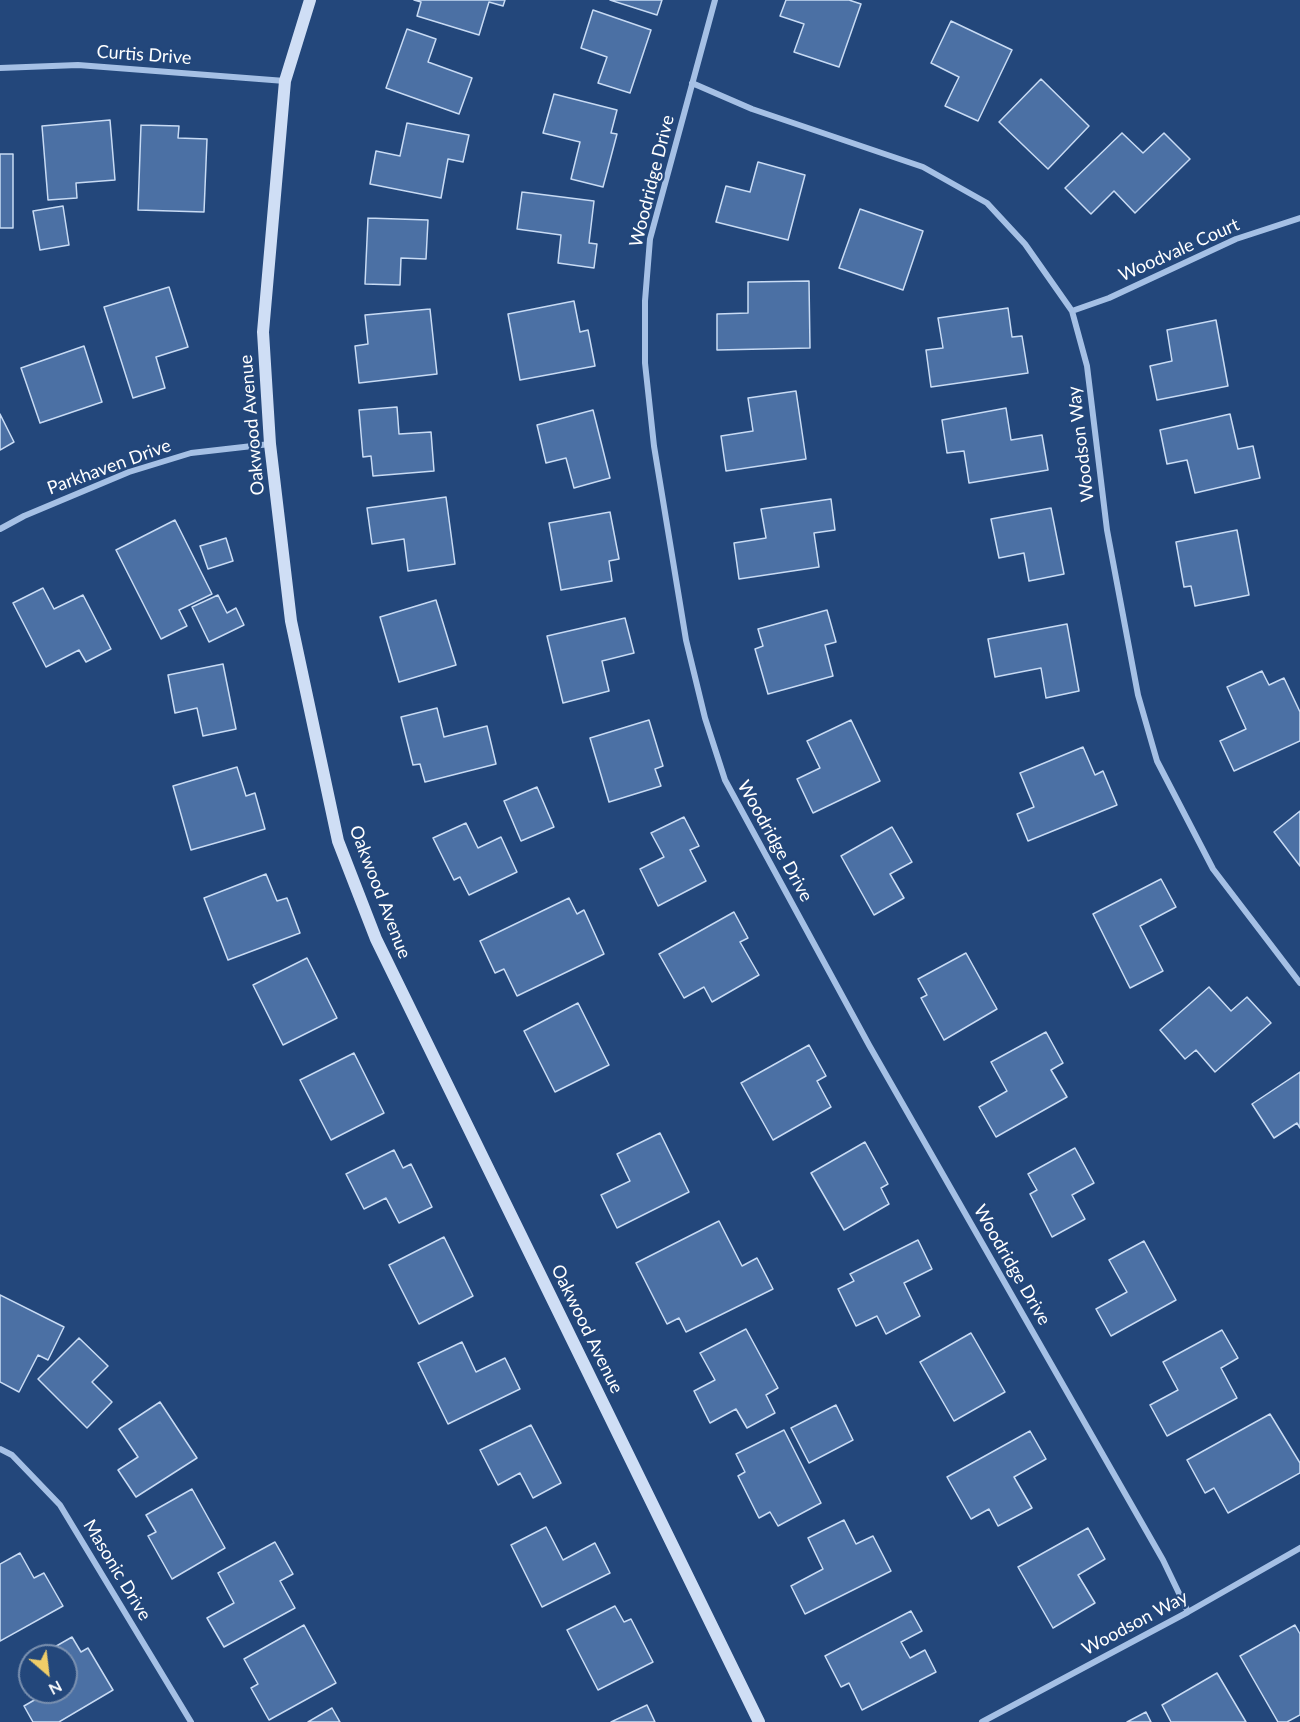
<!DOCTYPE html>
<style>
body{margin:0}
#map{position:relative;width:1300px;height:1722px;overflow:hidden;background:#23477b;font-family:Lato,sans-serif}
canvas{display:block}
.north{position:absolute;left:18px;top:1644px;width:60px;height:60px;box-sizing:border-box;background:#23477b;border:2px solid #7b91b0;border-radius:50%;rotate:152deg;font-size:16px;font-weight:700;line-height:24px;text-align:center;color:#fff}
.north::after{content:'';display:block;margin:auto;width:21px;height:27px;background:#f0cd68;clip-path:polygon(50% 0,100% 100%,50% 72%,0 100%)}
</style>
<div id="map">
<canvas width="1300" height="1722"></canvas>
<div class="north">N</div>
</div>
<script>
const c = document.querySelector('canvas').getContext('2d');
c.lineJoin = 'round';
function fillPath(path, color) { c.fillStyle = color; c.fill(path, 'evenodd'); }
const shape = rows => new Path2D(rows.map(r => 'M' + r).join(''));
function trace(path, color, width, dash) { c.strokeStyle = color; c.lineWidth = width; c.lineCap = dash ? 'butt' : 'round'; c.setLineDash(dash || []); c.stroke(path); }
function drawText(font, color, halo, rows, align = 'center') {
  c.font = font + ' Lato,sans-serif'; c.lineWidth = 4.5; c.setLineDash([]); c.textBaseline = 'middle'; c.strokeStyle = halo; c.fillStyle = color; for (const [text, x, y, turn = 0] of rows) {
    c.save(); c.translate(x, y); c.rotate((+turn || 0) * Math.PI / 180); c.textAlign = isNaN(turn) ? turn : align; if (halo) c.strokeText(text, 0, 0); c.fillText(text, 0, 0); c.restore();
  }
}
const building = shape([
 [414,0,505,0,503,6,489,2,479,35,417,16,421,2,414,0],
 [610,0,662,0,657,15,610,0],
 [786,0,849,0,861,4,839,67,794,52,804,24,780,16,786,0],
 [593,10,651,30,630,93,598,83,607,57,581,48,593,10],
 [951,21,1012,50,978,121,945,106,959,77,931,63,951,21],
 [407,29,436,39,428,62,472,78,459,114,386,88,407,29],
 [1041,79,1089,126,1048,169,999,122,1041,79],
 [554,94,617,110,611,133,617,134,603,187,571,179,580,142,543,133,554,94],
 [110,120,115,180,76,183,77,198,48,200,42,126,110,120],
 [407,123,469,135,463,162,448,159,441,198,370,184,376,151,400,156,407,123],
 [141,125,179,126,178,138,207,139,204,212,138,210,141,125],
 [1122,133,1143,153,1164,133,1190,159,1135,213,1114,191,1091,214,1065,188,1122,133],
 [0,154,13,154,13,228,0,228,0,154],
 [758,162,805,175,788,240,716,222,726,186,750,192,758,162],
 [522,192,594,201,589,243,597,244,594,268,558,263,561,235,517,229,522,192],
 [63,206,69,245,40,250,33,211,63,206],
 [860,209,923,231,903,290,839,268,860,209],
 [368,218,428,220,426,259,401,258,400,285,365,284,368,218],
 [809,281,810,348,717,350,717,314,748,313,748,282,809,281],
 [169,287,188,347,156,357,165,388,133,398,104,307,169,287],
 [574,301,580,332,588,330,595,366,520,380,508,314,574,301],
 [1008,308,1012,337,1022,336,1028,373,931,387,926,350,943,348,938,318,1008,308],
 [430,309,437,374,359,383,355,346,368,344,365,315,430,309],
 [1216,320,1228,386,1157,400,1150,366,1172,361,1167,330,1216,320],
 [84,346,102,402,40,423,21,368,84,346],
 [796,391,806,459,726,471,721,436,753,431,748,398,796,391],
 [397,407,399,434,431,432,434,471,373,476,371,456,363,457,359,410,397,407],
 [1006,408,1011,440,1042,435,1048,470,969,483,964,451,947,453,942,420,1006,408],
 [593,410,610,478,574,488,566,458,546,463,537,425,593,410],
 [0,414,14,442,0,450,0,414],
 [1230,414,1238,449,1253,446,1260,478,1195,493,1187,460,1167,464,1160,430,1230,414],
 [446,497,455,564,408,571,404,539,372,544,367,508,446,497],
 [831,499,835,530,814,533,819,567,739,579,734,543,766,538,761,509,831,499],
 [1051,508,1064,574,1029,581,1024,553,999,558,991,519,1051,508],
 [610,512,619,559,609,561,612,581,561,590,549,523,610,512],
 [175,520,212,594,179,610,187,626,161,639,116,550,175,520],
 [1237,530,1249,595,1195,606,1191,586,1184,587,1176,542,1237,530],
 [226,538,233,561,208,569,200,546,226,538],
 [43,588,54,609,83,595,111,649,86,662,79,650,46,667,13,603,43,588],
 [218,595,227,613,236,608,244,625,209,642,192,607,218,595],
 [436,600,456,665,399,682,380,617,436,600],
 [827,610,836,642,825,645,833,676,768,694,755,649,763,646,758,629,827,610],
 [625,618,634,653,602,661,609,691,563,703,547,636,625,618],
 [1067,624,1079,691,1046,698,1041,668,995,677,988,639,1067,624],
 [223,664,236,729,203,736,197,708,175,713,168,675,223,664],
 [1262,671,1269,685,1284,678,1300,712,1300,741,1234,771,1220,741,1246,729,1227,687,1262,671],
 [437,708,444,737,487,726,496,764,425,782,420,764,413,765,401,717,437,708],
 [649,720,663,766,655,769,661,786,609,802,590,738,649,720],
 [851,720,880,781,813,813,797,779,820,768,807,741,851,720],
 [1083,747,1095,775,1103,771,1117,805,1028,841,1017,814,1034,807,1020,773,1083,747],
 [237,767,246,796,255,793,265,829,191,850,173,786,237,767],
 [537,787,554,827,521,841,504,801,537,787],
 [1300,811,1300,866,1274,832,1300,811],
 [684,817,699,846,690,850,706,881,658,906,640,869,664,857,651,833,684,817],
 [466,823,478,848,501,837,517,872,469,895,460,877,454,880,433,838,466,823],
 [892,827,912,862,890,874,904,898,874,915,841,856,892,827],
 [266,874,277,901,287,898,300,933,228,960,204,898,266,874],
 [1161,879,1176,907,1140,926,1163,971,1130,988,1093,914,1161,879],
 [569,898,577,914,584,910,604,954,517,996,504,969,495,973,480,941,569,898],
 [734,912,748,938,740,942,759,975,712,1002,704,987,684,998,659,954,734,912],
 [966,953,997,1009,944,1040,921,998,927,995,918,979,966,953],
 [307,958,337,1018,283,1045,253,985,307,958],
 [1209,987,1231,1011,1247,997,1271,1023,1215,1072,1196,1050,1185,1059,1160,1030,1209,987],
 [578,1003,609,1065,555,1092,524,1031,578,1003],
 [1046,1032,1063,1063,1051,1070,1067,1097,996,1137,979,1107,1007,1091,991,1062,1046,1032],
 [809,1045,826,1076,817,1081,831,1107,773,1140,741,1083,809,1045],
 [354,1053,384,1113,331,1140,300,1080,354,1053],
 [1300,1072,1300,1128,1297,1123,1274,1138,1252,1104,1300,1072],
 [660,1133,689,1192,617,1228,601,1195,630,1181,617,1154,660,1133],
 [865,1142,888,1184,881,1188,889,1204,844,1230,811,1173,865,1142],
 [1075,1148,1094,1183,1072,1195,1085,1219,1052,1237,1030,1194,1037,1190,1028,1174,1075,1148],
 [394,1150,403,1168,411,1164,432,1207,399,1223,386,1198,364,1209,346,1174,394,1150],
 [719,1221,742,1266,757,1258,773,1289,686,1332,679,1318,667,1324,636,1263,719,1221],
 [444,1237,473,1296,419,1324,389,1265,444,1237],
 [918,1240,932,1269,904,1283,920,1316,886,1334,877,1316,856,1326,838,1289,854,1281,850,1274,918,1240],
 [1144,1241,1176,1300,1111,1336,1096,1309,1127,1292,1109,1260,1144,1241],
 [0,1295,64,1327,48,1360,38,1355,19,1392,0,1382,0,1295],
 [746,1329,778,1388,766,1395,775,1413,747,1428,736,1409,710,1423,694,1391,715,1380,700,1353,746,1329],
 [1222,1330,1238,1358,1221,1368,1237,1398,1167,1436,1150,1405,1178,1390,1163,1362,1222,1330],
 [971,1333,1005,1392,954,1421,920,1362,971,1333],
 [79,1338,108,1366,92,1382,112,1402,87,1428,38,1379,79,1338],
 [462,1342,476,1372,505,1358,520,1389,448,1424,418,1363,462,1342],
 [160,1402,197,1458,136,1497,118,1470,138,1457,119,1429,160,1402],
 [836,1405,853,1440,809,1463,791,1428,836,1405],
 [1270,1414,1300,1463,1300,1473,1228,1513,1214,1488,1205,1493,1187,1460,1270,1414],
 [531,1425,561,1483,533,1498,520,1473,498,1485,480,1450,531,1425],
 [784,1430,821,1503,778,1526,770,1512,759,1518,738,1476,745,1472,736,1454,784,1430],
 [1030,1431,1046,1459,1014,1477,1032,1508,998,1526,989,1509,971,1519,947,1477,1030,1431],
 [192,1489,225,1548,172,1579,148,1536,156,1532,146,1515,192,1489],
 [844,1520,856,1544,873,1536,891,1571,805,1614,791,1586,823,1569,808,1538,844,1520],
 [546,1527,563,1560,595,1543,610,1573,542,1607,511,1545,546,1527],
 [1088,1528,1105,1559,1078,1575,1095,1603,1053,1628,1018,1567,1088,1528],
 [275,1542,293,1574,280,1581,295,1608,224,1647,207,1618,234,1603,218,1573,275,1542],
 [20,1553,34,1578,44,1573,63,1606,0,1641,0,1564,20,1553],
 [615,1606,624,1622,631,1619,653,1662,598,1690,567,1630,615,1606],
 [911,1611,922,1631,901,1642,910,1658,925,1650,936,1672,862,1710,849,1683,841,1687,825,1656,911,1611],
 [304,1625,336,1683,269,1720,251,1688,258,1684,244,1659,304,1625],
 [1295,1625,1300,1634,1300,1715,1287,1722,1278,1722,1240,1656,1295,1625],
 [72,1637,81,1652,88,1648,113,1690,59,1722,33,1722,24,1706,43,1695,41,1692,66,1692,66,1656,39,1656,72,1637],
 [30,1661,30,1674,24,1664,30,1661],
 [1217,1673,1246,1722,1171,1722,1162,1705,1217,1673],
 [647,1705,655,1722,611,1722,647,1705],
 [332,1708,340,1722,308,1722,332,1708],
 [1146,1712,1151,1722,1127,1722,1146,1712]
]);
fillPath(building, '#4b70a4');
trace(building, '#c8dbf4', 1.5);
trace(shape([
 [715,0,650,239,645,301,645,363,654,446,686,640,705,718,725,780,869,1045,1163,1560,1188,1612],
 [0,68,78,65,285,81],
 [692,83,752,109,923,167,987,203,1025,244,1072,311,1087,366,1107,530,1138,695,1157,761,1213,869,1300,983],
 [1072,311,1109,298,1236,239,1300,218],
 [0,529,24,516,129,472,191,453,270,444],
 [0,1449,12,1455,60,1505,191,1722],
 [982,1722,1188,1612,1300,1548]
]), '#a5c0e5', 6);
trace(shape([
 [310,0,285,81,263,332,270,444,291,621,338,841,376,939,759,1722]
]), '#cfdef5', 12);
drawText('18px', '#fff', '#23477b', [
 ["Curtis Drive",144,55,4],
 ["Woodridge Drive",652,181,-76],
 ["Woodvale Court",1179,250,-24],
 ["Oakwood Avenue",252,425,-95],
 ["Woodson Way",1081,444,-97],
 ["Parkhaven Drive",109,467,-20],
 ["Woodridge Drive",775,841,61],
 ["Oakwood Avenue",380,892,69],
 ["Woodridge Drive",1012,1265,60],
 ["Oakwood Avenue",587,1329,64],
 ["Masonic Drive",117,1570,59],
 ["Woodson Way",1135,1623,-28]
]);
</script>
